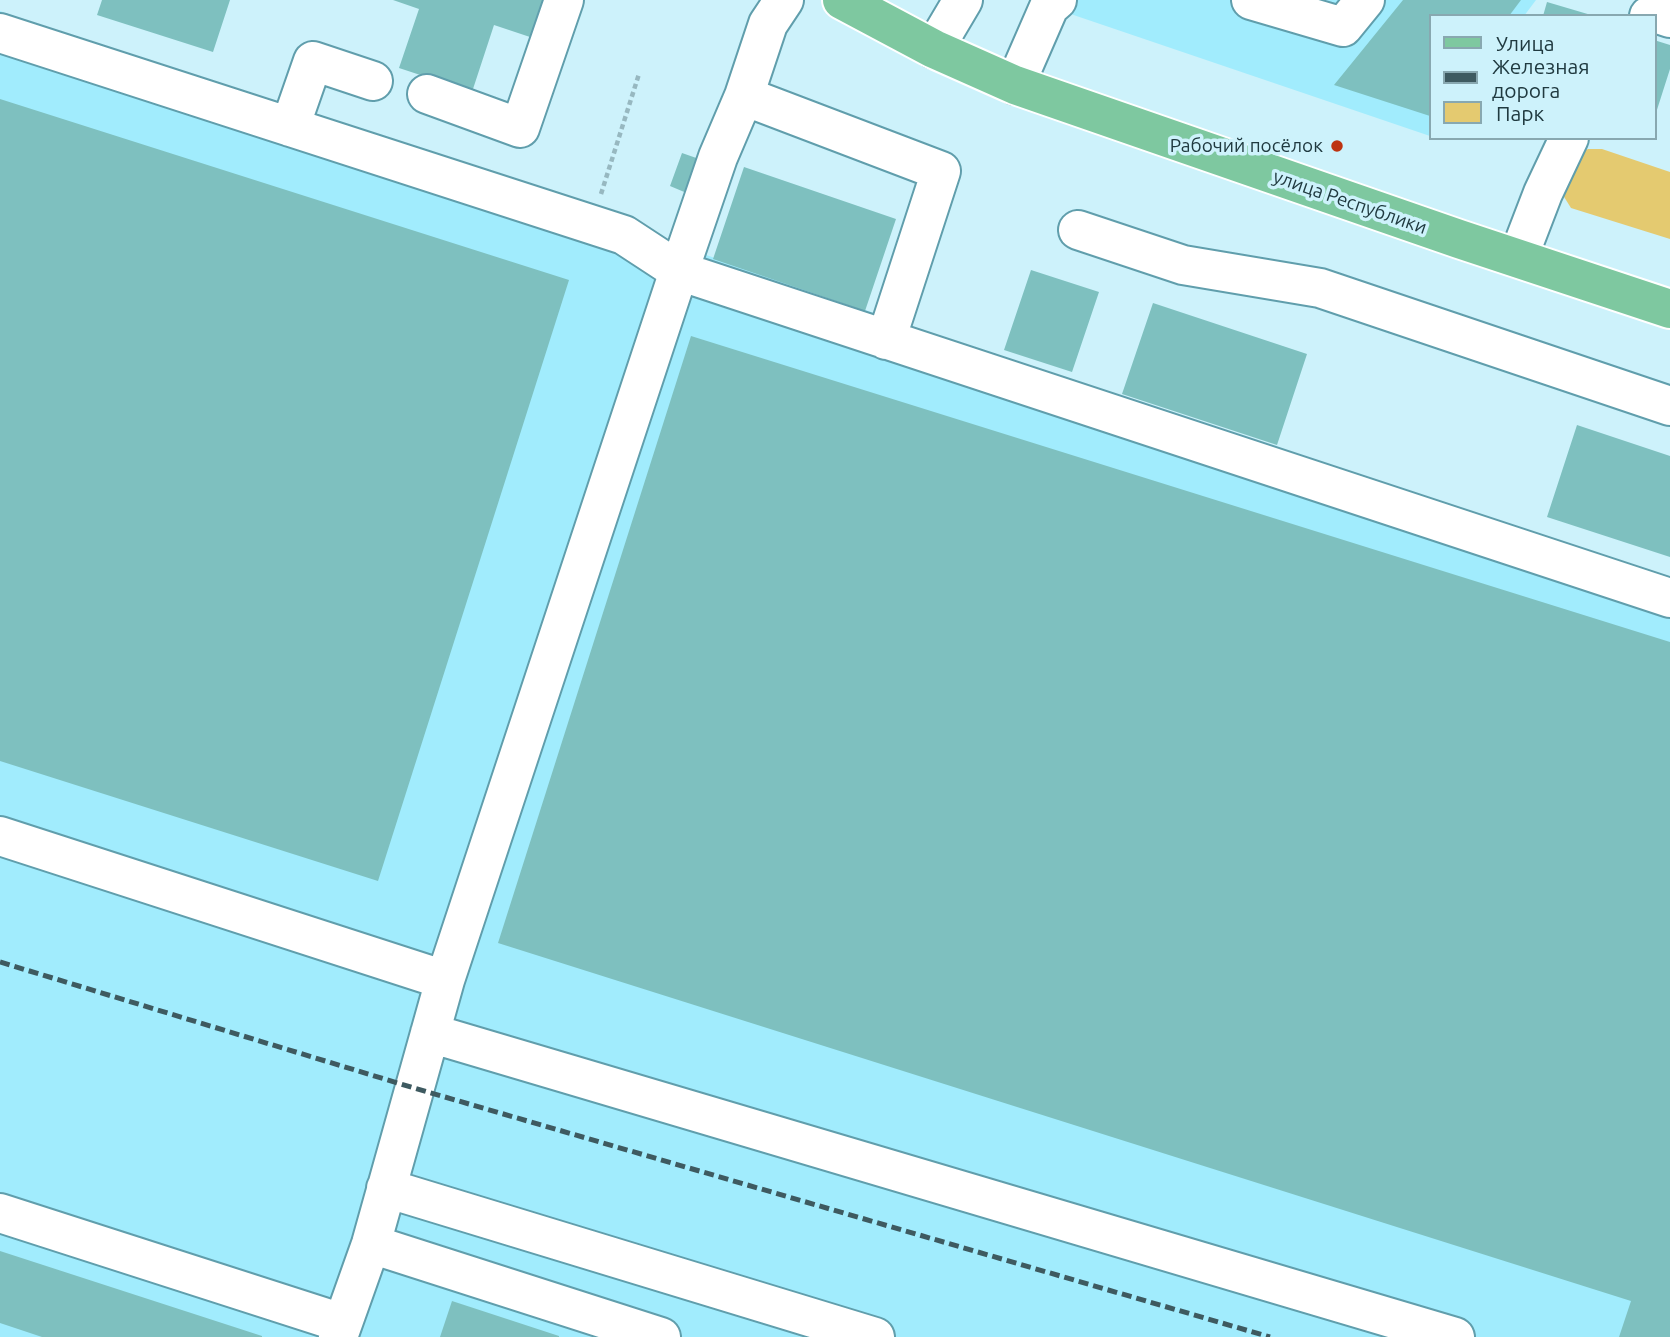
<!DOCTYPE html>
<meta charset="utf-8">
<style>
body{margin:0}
#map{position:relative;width:1670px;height:1337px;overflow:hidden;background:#cdf2fb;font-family:Ubuntu,sans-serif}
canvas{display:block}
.legend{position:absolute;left:1429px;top:14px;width:228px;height:126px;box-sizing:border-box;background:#cdf2fb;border:2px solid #88a8b0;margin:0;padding:9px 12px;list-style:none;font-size:21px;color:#203a40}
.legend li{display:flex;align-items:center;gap:14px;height:35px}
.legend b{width:35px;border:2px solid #88a8b0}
</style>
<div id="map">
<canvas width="1670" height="1337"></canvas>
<ul class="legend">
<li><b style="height:9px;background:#7ec8a0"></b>Улица</li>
<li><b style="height:9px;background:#3e5a60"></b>Железная дорога</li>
<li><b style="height:19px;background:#e4ca70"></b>Парк</li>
</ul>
</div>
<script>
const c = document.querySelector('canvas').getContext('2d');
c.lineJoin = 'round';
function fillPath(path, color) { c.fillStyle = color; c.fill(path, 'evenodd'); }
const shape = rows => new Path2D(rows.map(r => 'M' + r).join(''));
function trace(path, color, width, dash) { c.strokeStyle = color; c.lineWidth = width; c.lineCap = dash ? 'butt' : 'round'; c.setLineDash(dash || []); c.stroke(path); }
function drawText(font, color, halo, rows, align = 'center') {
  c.font = font + ' Ubuntu,sans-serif'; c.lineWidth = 7; c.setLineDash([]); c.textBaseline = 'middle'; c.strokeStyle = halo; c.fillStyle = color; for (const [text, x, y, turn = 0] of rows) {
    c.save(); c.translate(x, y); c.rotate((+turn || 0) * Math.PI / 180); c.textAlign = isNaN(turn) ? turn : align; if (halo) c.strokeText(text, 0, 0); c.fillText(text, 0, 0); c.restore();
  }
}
fillPath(shape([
 [1039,0,1536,0,1524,16,1430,16,1430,136,1050,7],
 [0,11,1670,588,1670,1337,0,1337]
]), '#a1ecfd');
fillPath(shape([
 [1588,149,1602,149,1670,172,1670,239,1571,208,1561,192,1581,153]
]), '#e4ca70');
fillPath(shape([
 [102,0,230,0,213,52,97,15],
 [393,0,545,0,533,38,494,25,472,92,399,68,419,9],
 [1403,0,1521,0,1509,16,1430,16,1430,116,1334,85],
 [1547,2,1591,15,1591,16,1543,16],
 [1654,40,1670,45,1670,69,1655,116],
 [0,99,569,280,378,881,0,761],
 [682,153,702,160,689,194,670,186],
 [744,167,896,219,865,311,713,259],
 [1031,270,1099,292,1072,372,1004,350],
 [1153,303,1307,354,1277,445,1122,394],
 [691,336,1670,642,1670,1337,1619,1337,1631,1301,498,943],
 [1577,425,1670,456,1670,557,1547,517],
 [0,1251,262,1336,262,1337,42,1337,0,1323],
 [452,1301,559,1336,559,1337,440,1337]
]), '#7ec0bf');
const minor = shape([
 [1251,0,1343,27,1365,0],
 [1649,16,1655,13,1670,18],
 [0,33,624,235,679,271,1670,598],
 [934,49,963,0],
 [1015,85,1049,7,1057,0],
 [427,94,520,128,564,0],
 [744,96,941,171,886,340],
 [290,127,313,61,373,81],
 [1078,230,1183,265,1320,288,1670,406],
 [1518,258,1543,193,1569,138],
 [0,836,445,980],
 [430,1033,1455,1337],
 [386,1188,875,1337],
 [0,1213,342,1323],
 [371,1244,661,1337],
 [338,1337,371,1244,445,980,679,271,718,157,744,96,768,24,784,0]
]);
const major = shape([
 [842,0,934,49,1015,85,1459,239,1670,309]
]);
trace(minor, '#609eac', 42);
trace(major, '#fff', 42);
trace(shape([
 [601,194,639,74]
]), '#97b8c0', 4.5, [5, 3.5]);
trace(minor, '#fff', 38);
trace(major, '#7ec8a0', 38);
trace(shape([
 [0,962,414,1088,1270,1337]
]), '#3e5a60', 5, [10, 5]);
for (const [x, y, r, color] of [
 [1337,146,7,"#bd3310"]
]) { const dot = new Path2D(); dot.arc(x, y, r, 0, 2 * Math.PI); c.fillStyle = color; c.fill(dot); trace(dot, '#cdf2fb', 2.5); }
drawText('19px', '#203a40', '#cdf2fb', [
 ["Рабочий посёлок",1323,146]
], 'right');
drawText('19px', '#203a40', '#cdf2fb', [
 ["улица Республики",1350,202,19]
]);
</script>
